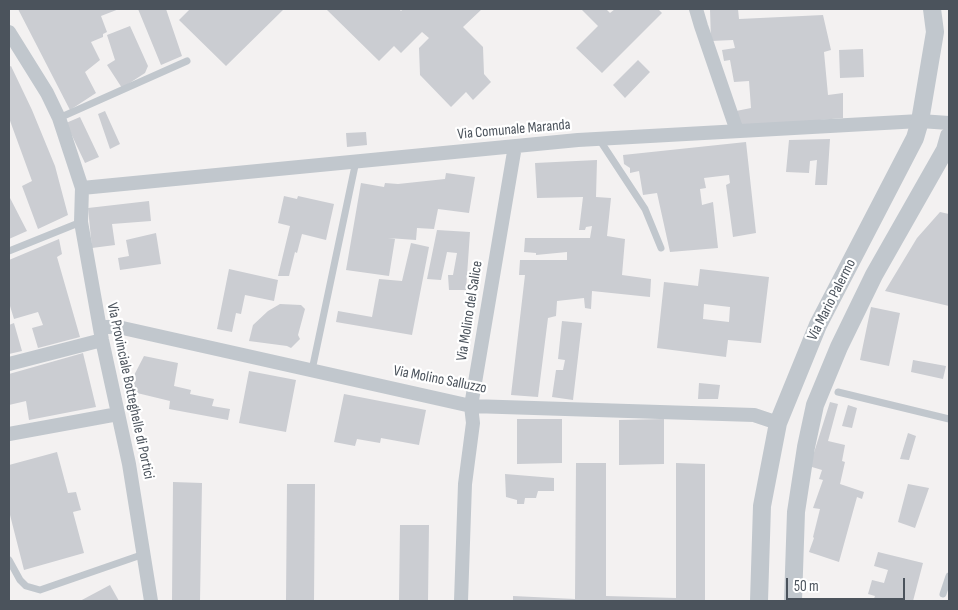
<!DOCTYPE html>
<style>
body{margin:0}
#map{position:relative;width:958px;height:610px;overflow:hidden;background:#f3f1f1;font-family:"Sofia Sans Condensed",sans-serif}
canvas{display:block}
.frame{position:absolute;inset:0;border:10px solid #4b535c;pointer-events:none}
.scale{position:absolute;left:786px;top:578px;width:119px;height:22px;box-sizing:border-box;border:2px solid #4b535c;border-top:0;padding-left:6px;font-size:15px;line-height:18px;white-space:nowrap;color:#4b535c;-webkit-text-stroke:4px #fff;paint-order:stroke}
</style>
<div id="map">
<canvas width="958" height="610"></canvas>
<div class="frame"></div>
<div class="scale">50 m</div>
</div>
<script>
const c = document.querySelector('canvas').getContext('2d');
c.lineJoin = 'round';
function fillPath(path, color) { c.fillStyle = color; c.fill(path, 'evenodd'); }
const shape = rows => new Path2D(rows.map(r => 'M' + r).join(''));
function trace(path, color, width, dash) { c.strokeStyle = color; c.lineWidth = width; c.lineCap = dash ? 'butt' : 'round'; c.setLineDash(dash || []); c.stroke(path); }
function drawText(font, color, halo, rows, align = 'center') {
  c.font = font + ' "Sofia Sans Condensed",sans-serif'; c.lineWidth = 4.5; c.setLineDash([]); c.textBaseline = 'middle'; c.strokeStyle = halo; c.fillStyle = color; for (const [text, x, y, turn = 0] of rows) {
    c.save(); c.translate(x, y); c.rotate((+turn || 0) * Math.PI / 180); c.textAlign = isNaN(turn) ? turn : align; if (halo) c.strokeText(text, 0, 0); c.fillText(text, 0, 0); c.restore();
  }
}
fillPath(shape([
 [18,9,119,9,101,16,107,32,103,34,103,37,91,42,100,60,85,72,96,93,70,110],
 [138,9,166,9,182,56,161,65],
 [190,9,284,9,226,66,179,20],
 [326,9,399,9,401,11,403,9,482,9,463,27,483,47,484,74,491,82,473,100,466,92,451,107,420,75,419,48,429,38,422,32,401,53,394,46,379,61],
 [581,9,606,9,610,13,615,9,658,9,662,13,602,73,576,48,598,26],
 [710,9,738,9,739,19,823,15,831,50,824,52,828,95,843,93,843,118,739,127,736,111,751,108,749,81,734,82,730,60,724,61,722,50,735,48,733,40,711,41],
 [130,26,148,66,145,73,122,88,107,65,115,60,107,35],
 [863,49,864,77,840,78,839,50],
 [638,60,650,72,625,98,613,85],
 [11,66,32,110,55,166,68,215,38,229,22,186,32,181,9,118,9,67],
 [105,111,120,144,110,149,98,114],
 [80,117,99,157,85,163,66,123],
 [366,132,367,145,347,147,346,133],
 [830,139,827,185,815,185,817,160,810,161,809,173,786,172,789,140],
 [746,142,756,233,733,237,726,185,730,183,729,175,704,178,706,188,700,189,702,205,713,202,718,248,670,252,657,193,643,195,639,171,630,173,630,168,624,164,623,155],
 [597,160,596,197,611,198,607,236,625,239,622,275,651,279,650,297,592,291,591,309,585,308,584,298,557,301,556,316,548,318,538,397,511,395,525,275,519,275,520,260,567,260,567,252,536,255,536,253,524,252,525,238,590,238,592,226,586,227,585,230,579,230,583,197,537,198,535,163],
 [446,173,475,177,469,213,438,209,434,229,417,228,416,240,388,238,395,239,389,276,346,270,361,183,384,187,385,183,398,184,445,179],
 [9,196,27,231,9,239],
 [284,196,297,199,298,196,334,204,326,240,302,234,297,253,295,252,289,276,278,276,290,226,278,223],
 [149,201,151,221,112,224,115,245,92,248,88,208],
 [940,212,949,214,949,306,885,291,917,238],
 [437,230,470,232,466,290,449,290,448,275,453,275,457,253,447,252,441,280,427,279],
 [156,233,161,264,120,270,118,258,129,256,126,240],
 [59,239,62,254,57,257,80,337,38,348,32,328,43,325,38,312,14,319,10,306,9,306,9,260],
 [411,243,429,247,412,335,336,322,338,311,372,317,379,279,402,281],
 [229,269,278,280,274,301,245,295,241,314,236,313,232,332,217,329],
 [700,269,769,277,761,343,728,340,726,357,657,348,664,282,698,286],
 [704,304,730,307,729,322,703,319],
 [280,304,301,305,305,309,298,335,300,339,291,348,287,346,249,341,253,325,268,311],
 [871,307,900,313,889,366,860,360],
 [562,321,582,323,573,400,552,397,556,370,563,370,565,360,558,359],
 [14,323,22,351,9,354,9,325],
 [83,353,96,407,29,420,26,401,9,405,9,374],
 [144,356,178,363,174,386,191,390,190,394,214,399,212,406,230,409,228,420,169,409,170,401,137,393,128,387],
 [913,360,946,366,943,379,911,372],
 [249,371,296,380,286,432,239,423],
 [699,383,720,385,718,399,698,399],
 [344,394,426,410,419,445,381,438,380,443,357,439,355,446,334,442],
 [830,402,838,404,828,441,845,445,842,461,845,462,840,484,864,492,862,499,857,497,839,562,809,552,814,538,813,537,820,509,813,508,823,480,819,479,822,470,812,467,811,462],
 [848,405,857,408,852,428,842,426],
 [517,419,562,419,562,463,517,464],
 [664,419,664,464,619,465,619,420],
 [908,433,916,436,909,460,900,459],
 [57,452,68,493,76,492,81,510,73,512,84,553,24,570,9,511,9,465],
 [576,463,606,463,606,596,676,598,676,463,705,464,705,601,513,601,513,596,575,599],
 [505,474,554,478,554,491,538,491,536,498,525,498,524,504,517,504,517,500,506,497],
 [173,482,202,483,200,601,172,601],
 [287,484,315,484,314,601,286,601],
 [908,484,929,488,915,528,898,522],
 [400,525,429,525,428,601,399,601],
 [878,552,923,563,913,601,873,601,875,596,868,594,872,580,884,583,888,570,874,566],
 [110,585,119,601,80,601]
]), '#cbcdd2');
trace(shape([
 [59,118,187,61],
 [599,139,645,209,661,248],
 [9,251,81,222],
 [312,370,356,161],
 [838,392,949,419],
 [9,560,20,580,26,586,40,590,144,554],
 [943,594,949,576]
]), '#c1c7cd', 7);
trace(shape([
 [696,9,701,26,737,131],
 [9,32,47,93,59,118,82,188,81,222,102,340,129,464,151,601],
 [82,188,578,140,920,121,949,123],
 [100,327,118,327,136,331,471,406,754,415,778,423],
 [9,364,102,340],
 [9,434,118,414],
 [461,601,465,484,473,423,471,406,515,146]
]), '#c1c7cd', 14);
trace(shape([
 [759,601,762,506,778,423,818,325,915,138,920,121,935,32,932,9],
 [793,601,796,512,806,447,815,405,839,347,874,275,945,150,949,136]
]), '#c1c7cd', 18);
drawText('15px', '#4b535c', '#fff', [
 ["Via Comunale Maranda",514,130,-5],
 ["Via Mario Palermo",832,300,-63],
 ["Via Molino del Salice",470,311,-81],
 ["Via Molino Salluzzo",440,380,11],
 ["Via Provinciale Botteghelle di Portici",130,391,78]
]);
</script>
